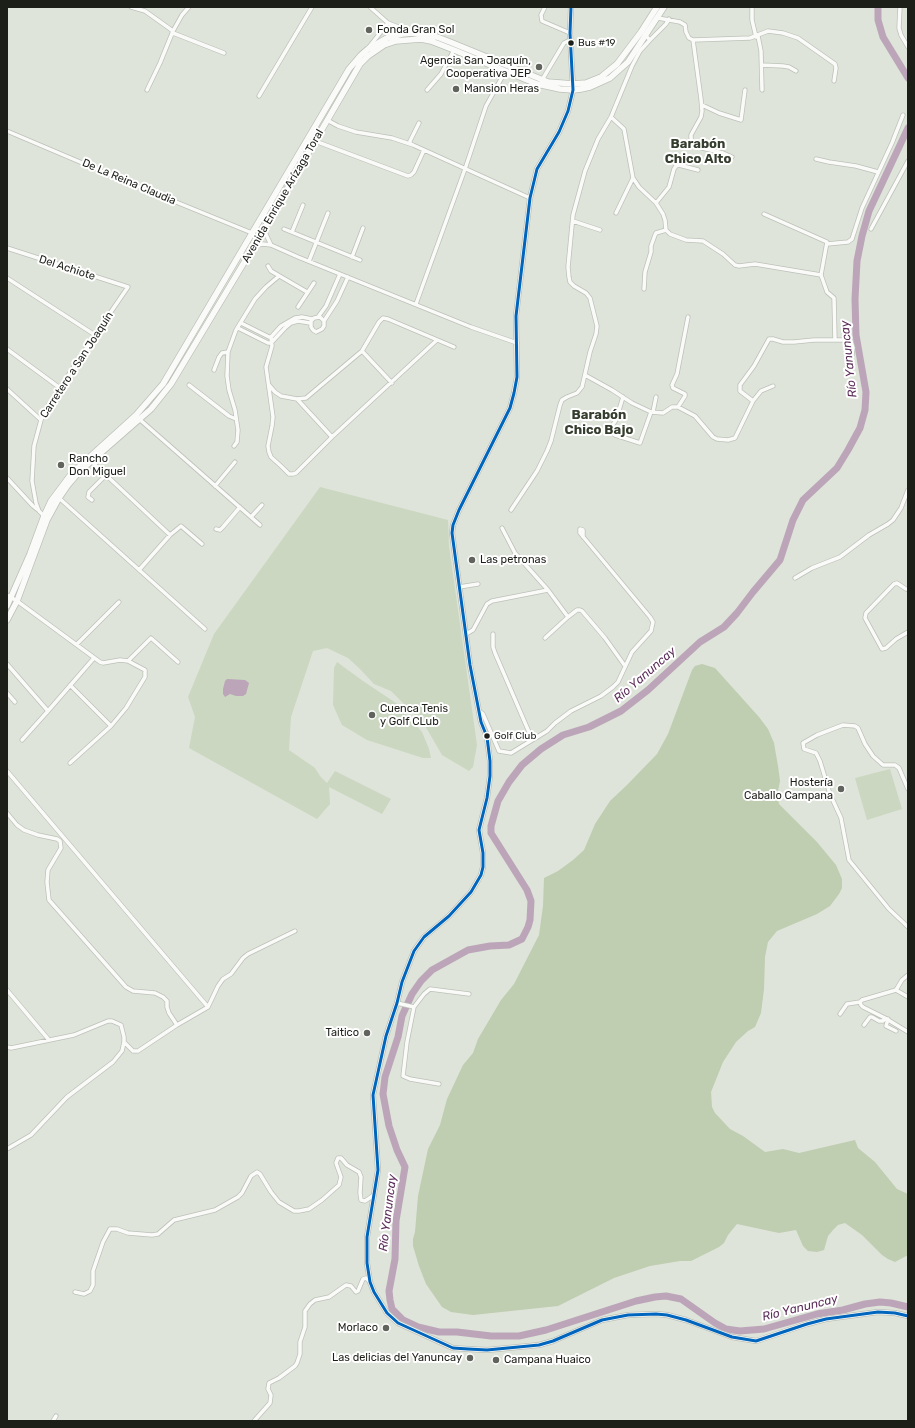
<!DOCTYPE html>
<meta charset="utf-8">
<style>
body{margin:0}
#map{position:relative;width:915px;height:1428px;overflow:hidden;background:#dee4d9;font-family:Rubik,sans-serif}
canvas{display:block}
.frame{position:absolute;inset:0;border:8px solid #1c1f18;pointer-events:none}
</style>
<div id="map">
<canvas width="915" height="1428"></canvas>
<div class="frame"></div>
</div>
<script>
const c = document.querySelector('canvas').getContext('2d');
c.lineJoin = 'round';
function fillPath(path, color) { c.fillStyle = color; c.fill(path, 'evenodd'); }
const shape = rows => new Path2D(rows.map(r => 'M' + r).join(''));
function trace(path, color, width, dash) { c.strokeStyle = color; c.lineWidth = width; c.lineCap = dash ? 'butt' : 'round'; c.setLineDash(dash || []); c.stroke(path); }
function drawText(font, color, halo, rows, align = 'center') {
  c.font = font + ' Rubik,sans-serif'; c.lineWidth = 4; c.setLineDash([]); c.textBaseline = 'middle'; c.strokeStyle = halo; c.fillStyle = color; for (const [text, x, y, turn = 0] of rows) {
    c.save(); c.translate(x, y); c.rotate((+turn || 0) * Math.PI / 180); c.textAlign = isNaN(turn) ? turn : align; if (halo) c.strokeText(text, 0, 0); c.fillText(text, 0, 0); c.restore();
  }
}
fillPath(shape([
 [320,487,448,520,449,546,477,745,473,767,469,771,442,755,424,724,391,691,374,684,360,669,348,658,327,648,313,651,291,717,289,750,315,768,320,776,327,783,335,771,391,799,382,814,329,787,330,804,317,819,189,748,195,717,188,697,214,634],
 [337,662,363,681,396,703,422,732,429,749,431,758,423,758,367,740,342,725,333,705,334,668],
 [890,769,902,809,867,820,855,778]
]), '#cbd7c0');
fillPath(shape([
 [702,664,715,668,759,717,768,729,774,743,778,766,780,781,777,796,779,804,817,842,836,865,842,879,842,888,839,894,830,906,817,914,777,931,768,942,765,957,764,989,761,1013,755,1027,748,1031,736,1042,723,1062,711,1092,712,1107,715,1113,730,1129,743,1136,765,1152,783,1149,799,1153,855,1140,858,1148,875,1162,897,1189,908,1194,908,1255,895,1262,888,1259,882,1255,862,1235,845,1223,838,1225,833,1230,828,1236,824,1250,817,1252,808,1251,803,1246,796,1230,779,1233,737,1224,728,1235,724,1243,719,1247,691,1261,680,1261,650,1266,614,1278,558,1306,473,1315,451,1312,442,1307,426,1284,419,1266,413,1246,413,1239,415,1232,418,1196,428,1149,440,1125,447,1099,463,1065,473,1053,478,1039,501,1000,514,984,539,935,543,906,544,878,558,871,573,860,584,850,595,824,610,801,627,785,657,754,668,734,692,670,695,666]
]), '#bfcdb1');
fillPath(shape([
 [227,679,245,680,249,683,246,694,243,696,236,696,230,694,225,697,223,694,223,689,225,681]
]), '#bca5b9');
trace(shape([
 [878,7,878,20,883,37,908,78],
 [908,128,869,211,862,236,857,261,855,299,856,335,866,392,865,410,860,428,848,450,837,468,803,500,793,520,780,560,753,592,737,613,724,627,700,642,648,690,621,711,589,727,563,735,541,749,522,765,509,782,498,801,491,826,491,833,527,890,531,901,530,920,528,927,522,939,509,945,490,946,468,950,432,970,421,981,412,994,402,1016,398,1037,385,1077,383,1094,389,1126,397,1150,405,1167,396,1221,395,1259,389,1291,390,1300,392,1309,403,1320,418,1327,439,1332,457,1332,491,1336,519,1336,546,1330,636,1301,655,1297,666,1296,681,1299,715,1323,726,1329,740,1331,764,1329,817,1314,843,1310,865,1304,880,1302,891,1303,908,1307]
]), '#bca5b9', 7);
const minor = shape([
 [131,7,145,11,173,31],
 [370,7,388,23,411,32],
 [545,7,541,15,542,21,570,33],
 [752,7,752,20,756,37],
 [900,7,899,28,901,35,908,47],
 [658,18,680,22,685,25,686,32,689,38,693,40,750,38,768,31,783,33,798,38,835,64,836,68,834,81],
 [173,33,224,53],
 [758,36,761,51,762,90],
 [650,40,666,24,669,19],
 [693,40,701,99,702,111,701,117,691,135,691,138,692,141,702,148,723,153,732,157],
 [369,47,388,23],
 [762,65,783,66,789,67,796,71],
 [542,80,564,43,570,40],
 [147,90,160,63,173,31,182,15,189,7],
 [427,90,441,74,454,50],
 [259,96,312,7],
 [702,105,719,113,741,120,745,90],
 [611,117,624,129,633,178,639,187,656,203,663,214,665,220,666,230,670,234,686,240,703,241,723,254,735,265,739,266,755,264,821,275,827,292,834,298,835,340],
 [327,120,338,126,356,132,392,138,410,144],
 [419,123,410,141,410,144,413,145,530,198],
 [7,131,127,182,252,233],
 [315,141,408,176,411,175,414,172,424,150],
 [816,159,829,162,856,166,878,172],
 [656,203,669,187,674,169,676,166,679,165,698,170],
 [616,213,633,178],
 [764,214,827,242,821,275],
 [573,221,600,230],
 [284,229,360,260],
 [871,229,908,161],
 [264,230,271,245],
 [292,232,303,205],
 [827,244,848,242,852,239,862,208,892,143,903,115],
 [254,246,263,244,271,245,298,257,471,327,517,343],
 [7,248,128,287,95,335,46,409,41,420,34,446,32,481,36,503,39,511,44,516],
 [352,257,363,228],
 [309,261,328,213],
 [268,266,271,271,307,292],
 [7,278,95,335],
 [644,289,645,272,651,252,651,246,655,235,656,233,666,230],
 [416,304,465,169,486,106,505,72],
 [298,307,314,283],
 [318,317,326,306,340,274],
 [324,321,320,317,314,318,311,321,311,327,313,330,316,332,322,329,324,326,324,321,337,301,348,277],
 [241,323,269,337,271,337,281,326,295,318,302,317,312,319],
 [238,328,268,343,271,343,285,328,291,323,298,321,310,323],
 [271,337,272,346,266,367,273,417,272,426,268,446,269,452,271,457,282,467,289,474,293,474,296,473,332,437,437,340],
 [7,349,60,388],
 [362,351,392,383],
 [214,370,219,357,222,353,228,352],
 [585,375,612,390,632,403,651,412,663,413,672,407,678,407,695,416,713,437,717,439,728,440,735,438,753,401,761,391,773,386],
 [189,385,229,416,236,419],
 [269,385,275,392,281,396,297,399,306,398,362,351,379,322,383,318,388,319,454,347],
 [7,389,41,420],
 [623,397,616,420,610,429,611,432,615,435,640,443,651,412],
 [297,399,332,437],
 [753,401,740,391,740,385,754,366,769,339,773,339,783,342,794,342,814,340,848,340,851,341,853,348,850,367],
 [678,407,685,396,685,394,673,388,672,385,677,374,688,317],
 [653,412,656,397],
 [138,418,260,525],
 [234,446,237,442,238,430,235,410,229,390,227,376,228,352,236,330,255,299,266,287,279,276],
 [91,461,170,535,181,526,202,544],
 [7,478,33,506,38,510],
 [215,486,235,462],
 [59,498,205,629],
 [92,500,88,497,89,492,106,475],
 [511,510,537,471,547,451,551,441,560,405,562,400,567,397,577,393,582,387,590,352,596,334,597,326,590,298,586,293,574,286,570,282,569,277,568,267,573,215,585,171,598,139,611,117,632,66,640,51,650,40,645,35],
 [251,517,262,505],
 [502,528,515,553,548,590,568,617],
 [216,529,220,530,223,527,240,507],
 [139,570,170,535],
 [795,578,812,568,840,557,869,535,888,524,893,520,901,508,908,490],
 [459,587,478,584],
 [906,589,897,583,894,584,866,613,865,618,882,649,886,648,896,639,908,632],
 [7,595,17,601,100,662,103,663,120,660,128,661,145,670,145,677,126,708,111,726,70,763],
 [466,634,473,630,487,604,492,601,548,590],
 [493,634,493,647,495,653,532,739],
 [545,638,568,617,577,610,580,610,582,611,605,638,625,666],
 [77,644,119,602],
 [128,661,151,638,178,662],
 [7,664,48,711,22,740],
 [70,685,111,726],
 [7,693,15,702],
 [48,711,94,658],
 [479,711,483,714,499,751,511,753,547,731,555,723,571,711,601,696,613,687,618,682,632,652,651,631,653,622,650,617,580,533,580,529,583,530,583,537],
 [7,771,208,1007],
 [908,789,899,768,895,765,883,765,873,756,865,744,858,728,855,726,843,725,817,735,803,743,804,749,816,753,820,761,830,794,841,818,849,860,889,909,908,927],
 [7,813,17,825,24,830,38,835,57,839,60,841,61,848,48,870,47,882,49,900,126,987,133,991,155,993,163,997,167,1001,167,1007,169,1013,177,1025],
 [908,975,902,980,896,990,862,1000,860,1002,861,1005,863,1007,885,1018,908,1032],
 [7,990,49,1040],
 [896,990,908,997],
 [397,1003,414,1007],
 [840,1014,847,1004,860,1002],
 [888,1019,886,1026,896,1031],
 [864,1025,870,1017,872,1017,879,1021,883,1021,885,1018],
 [124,1042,133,1051,138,1051,177,1025,208,1007,218,986,223,979,231,974,243,958,248,954,295,931],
 [7,1047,11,1048,74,1035,108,1021,112,1021,121,1025,124,1037,124,1042,122,1051,113,1062,67,1097,31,1135,7,1149],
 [439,1084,410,1079,403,1076,407,1042,414,1007,424,994,430,989,469,994],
 [75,1292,84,1294,90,1291,93,1285,93,1271,103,1242,110,1229,117,1229,128,1233,152,1235,158,1234,174,1220,215,1210,238,1197,242,1193,251,1176,257,1172,260,1174,271,1192,279,1202,294,1211,299,1211,309,1209,322,1200,339,1185,341,1177,336,1163,338,1158,341,1158,347,1165,359,1172,361,1177,360,1193,361,1200,365,1201,374,1195],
 [53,1421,56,1416],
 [254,1421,270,1403,271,1395,268,1389,269,1383,279,1378,295,1366,297,1363,300,1354,300,1342,305,1327,305,1311,310,1304,315,1300,329,1297,346,1285,351,1286,356,1292,358,1291,363,1279,366,1278,370,1282]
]);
const tertiary = shape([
 [571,7,570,33,573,90,568,111,559,132,537,169,530,198,516,316,517,377,514,393,510,408,459,510,453,525,452,533,470,665,481,722,487,737,490,761,490,776,487,798,479,830,483,853,483,867,481,875,471,892,449,916,424,937,414,951,402,982,397,1003,386,1036,373,1095,378,1170,367,1237,367,1263,370,1282,374,1292,387,1313,398,1323,453,1348,468,1349,487,1350,539,1345,553,1341,602,1320,628,1315,656,1314,667,1315,686,1320,732,1337,756,1341,807,1324,826,1319,878,1312,895,1313,908,1316]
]);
const primary = shape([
 [7,606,30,554,44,516,51,501,72,473,136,415,163,384,349,69,361,55,368,49,387,38,402,34,412,33,437,37,450,42,548,82,573,84,586,83,601,77,617,64,641,32,657,7],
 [7,620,17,601,47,520,59,498,68,485,80,471,151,409,171,384,254,246,360,64,368,56,384,45,396,41,421,39,431,41,454,50,537,84,560,89,573,90,581,89,590,87,610,78,628,62,664,7]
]);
trace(minor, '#bdc1b9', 5);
trace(tertiary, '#bdc1b9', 6);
trace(primary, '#bdc1b9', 7);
trace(minor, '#fafbf9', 3.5);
trace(tertiary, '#fafbf9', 4.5);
trace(primary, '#fafbf9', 5.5);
trace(shape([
 [571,7,570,33,573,90,568,111,559,132,537,169,530,198,516,316,517,377,514,393,510,408,459,510,453,525,452,533,470,665,481,722,487,737,490,761,490,776,487,798,479,830,483,853,483,867,481,875,471,892,449,916,424,937,414,951,402,982,397,1003,386,1036,373,1095,378,1170,367,1237,367,1263,370,1282,374,1292,387,1313,398,1323,453,1348,468,1349,487,1350,539,1345,553,1341,602,1320,628,1315,656,1314,667,1315,686,1320,732,1337,756,1341,807,1324,826,1319,878,1312,895,1313,908,1316]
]), '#0065bd', 3);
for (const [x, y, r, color] of [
 [369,30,4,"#60645c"],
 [571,43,3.5,"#1c1f18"],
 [539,67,4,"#60645c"],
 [456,89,4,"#60645c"],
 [61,465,4,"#60645c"],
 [472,560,4,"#60645c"],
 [372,715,4,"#60645c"],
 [487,736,3.5,"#1c1f18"],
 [841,789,4,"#60645c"],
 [367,1033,4,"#60645c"],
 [386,1328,4,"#60645c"],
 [470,1358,4,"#60645c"],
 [496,1360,4,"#60645c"]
]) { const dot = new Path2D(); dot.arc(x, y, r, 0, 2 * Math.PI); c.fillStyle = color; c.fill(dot); trace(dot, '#fff', 1.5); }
drawText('10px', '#1c1f18', '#fff', [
 ["Bus #19",578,43],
 ["Golf Club",494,736]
], 'left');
drawText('11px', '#1c1f18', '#fff', [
 ["Fonda Gran Sol",377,30],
 ["Agencia San Joaquín,",531,61,"right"],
 ["Cooperativa JEP",531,74,"right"],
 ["Mansion Heras",464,89],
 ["Rancho",69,459],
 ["Don Miguel",69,472],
 ["Las petronas",480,560],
 ["Cuenca Tenis",380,709],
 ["y Golf CLub",380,722],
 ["Hostería",833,783,"right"],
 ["Caballo Campana",833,796,"right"],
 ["Taitico",359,1033,"right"],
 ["Morlaco",378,1328,"right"],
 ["Las delicias del Yanuncay",462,1358,"right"],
 ["Campana Huaico",504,1360]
], 'left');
drawText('11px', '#1c1f18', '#fff', [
 ["De La Reina Claudia",129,182,23],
 ["Avenida Enrique Arízaga Toral",283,196,-60],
 ["Del Achiote",67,268,18],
 ["Carretero a San Joaquín",77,365,-57]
]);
drawText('italic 12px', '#5c2d5a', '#fff', [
 ["Río Yanuncay",849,359,-96],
 ["Río Yanuncay",645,675,-41],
 ["Río Yanuncay",388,1213,-83],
 ["Río Yanuncay",800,1308,-14]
]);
drawText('bold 13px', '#353d2e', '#fff', [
 ["Barabón",698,144],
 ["Chico Alto",698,159],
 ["Barabón",599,415],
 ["Chico Bajo",599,430]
]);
</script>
